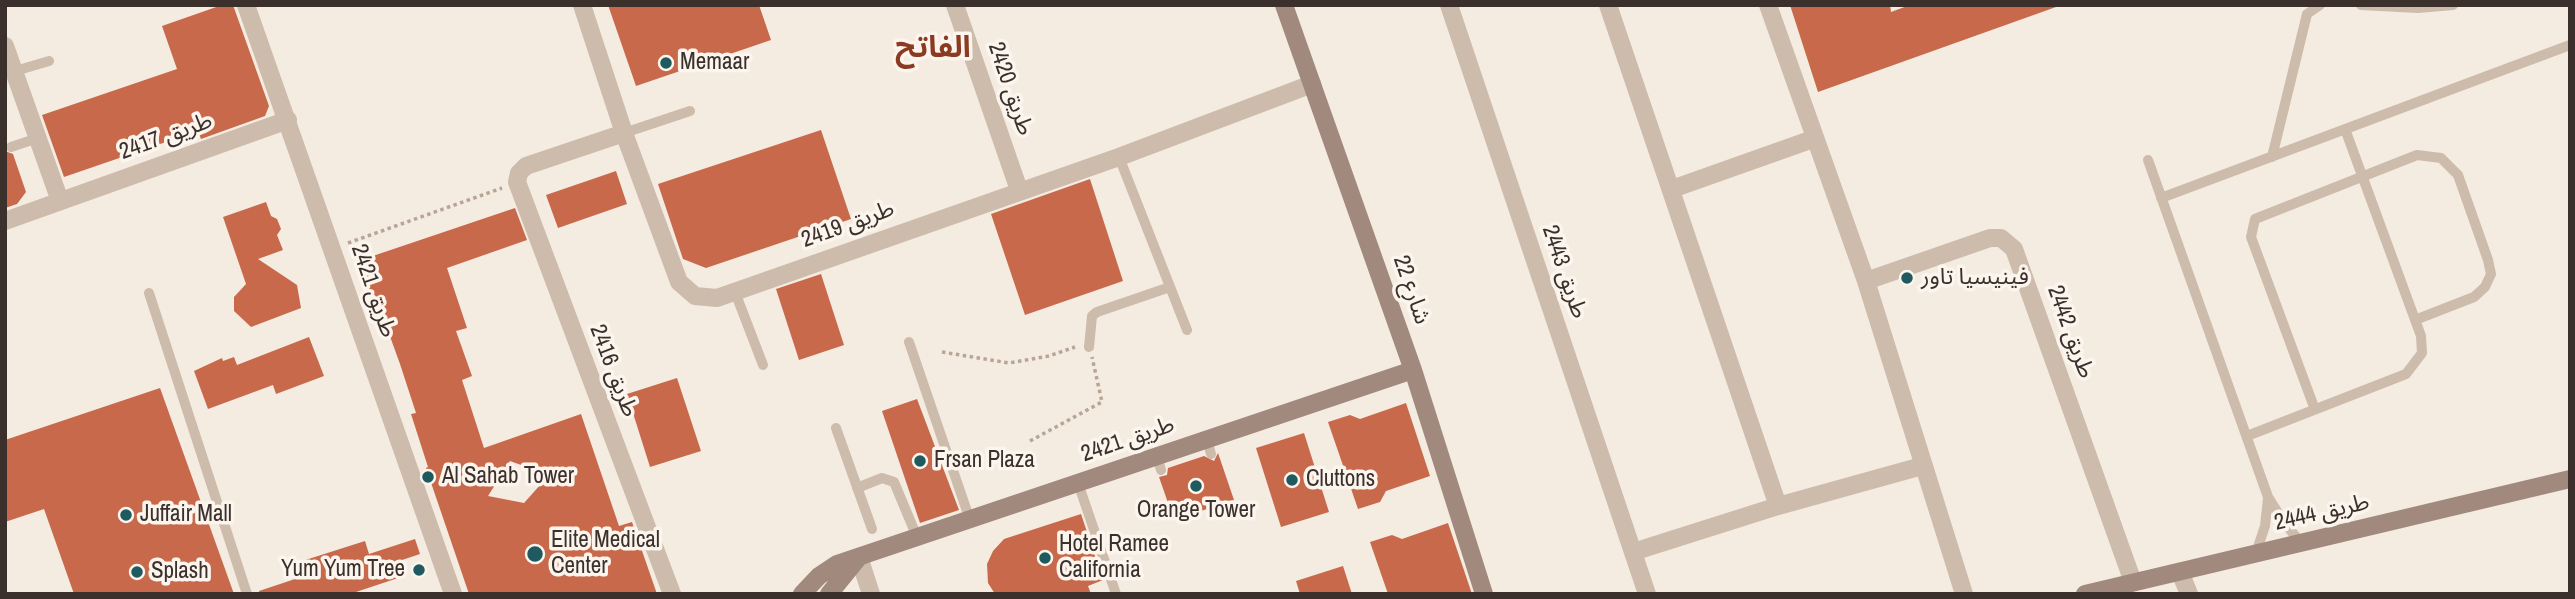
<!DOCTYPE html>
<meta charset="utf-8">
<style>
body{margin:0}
#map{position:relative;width:2575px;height:599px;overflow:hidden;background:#f4ebe1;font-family:"Archivo Narrow",sans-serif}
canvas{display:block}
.frame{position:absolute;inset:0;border:7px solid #3b302b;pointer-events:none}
</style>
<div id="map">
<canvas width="2575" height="599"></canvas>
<div class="frame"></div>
</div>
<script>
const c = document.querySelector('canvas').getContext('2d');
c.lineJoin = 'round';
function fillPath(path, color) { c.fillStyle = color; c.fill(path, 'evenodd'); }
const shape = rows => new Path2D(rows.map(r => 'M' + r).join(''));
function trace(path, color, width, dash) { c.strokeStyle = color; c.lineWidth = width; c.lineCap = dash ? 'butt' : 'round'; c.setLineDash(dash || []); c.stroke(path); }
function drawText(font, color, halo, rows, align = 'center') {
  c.font = font + ' "Archivo Narrow","Noto Sans Arabic",sans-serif'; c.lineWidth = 7; c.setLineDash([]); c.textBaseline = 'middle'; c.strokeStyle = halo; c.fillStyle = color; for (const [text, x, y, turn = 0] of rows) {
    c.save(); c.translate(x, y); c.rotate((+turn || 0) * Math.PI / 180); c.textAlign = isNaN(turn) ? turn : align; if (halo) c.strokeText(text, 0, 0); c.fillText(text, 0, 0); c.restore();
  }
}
fillPath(shape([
 [222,5,233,5,269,106,265,116,201,139,198,131,64,177,42,115,177,69,162,26],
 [608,5,759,5,771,40,636,86],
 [1790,5,1890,5,1891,12,1910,5,2056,7,1818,92],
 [821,130,851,219,706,268,683,259,658,184],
 [5,151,13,154,26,192,17,204,5,208],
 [616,171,627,204,558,228,546,195],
 [1090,179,1123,281,1025,315,991,214],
 [266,202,271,216,277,219,281,229,277,235,283,250,258,259,297,285,301,308,251,327,234,311,234,297,246,284,223,217],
 [515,208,527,240,447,268,467,328,456,331,472,376,462,380,484,448,581,414,619,526,632,522,657,594,469,594,426,468,428,467,411,414,416,413,400,364,375,295,371,296,358,261],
 [510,461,549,475,524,503,488,496],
 [821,274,844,345,799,360,776,289],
 [309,337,324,376,276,394,273,385,208,409,194,371,222,358,223,361,234,357,237,365],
 [677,378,701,451,650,467,627,394],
 [160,388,234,594,74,594,44,509,5,522,5,440],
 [917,399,959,510,920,523,882,411],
 [1406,403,1430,476,1386,491,1380,502,1358,509,1328,422,1350,415,1360,419],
 [1304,433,1329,512,1281,527,1256,448],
 [1218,453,1234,500,1174,520,1159,477,1167,475,1168,468,1204,456,1214,461],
 [1081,514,1103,580,1088,586,1091,594,995,594,988,583,987,564,993,551,1004,539],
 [1448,523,1472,594,1388,594,1370,542,1392,535,1402,539],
 [415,539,420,554,402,560,407,575,350,594,259,594,259,591,301,577,296,563,365,541,369,554],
 [1343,566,1352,594,1300,594,1296,581]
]), '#c8694b');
trace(shape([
 [348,243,502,188],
 [942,352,1009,363,1049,356,1075,347],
 [1030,441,1102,402,1092,357]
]), '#b9a596', 3.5, [3.5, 3.5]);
trace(shape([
 [2361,5,2418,8,2453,5],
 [5,74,49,61],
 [624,133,690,111],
 [11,147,38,138],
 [1119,157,1187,330],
 [2272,157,2307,14,2320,5],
 [2148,160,2268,497,2283,521,2301,543],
 [2161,198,2570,45],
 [735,292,763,365],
 [149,293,247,594],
 [909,342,970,520],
 [1089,347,1092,316,1097,312,1170,287],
 [2314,407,2251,237,2255,219,2417,155,2441,158,2458,175,2488,260,2491,274,2485,287,2474,297,2415,320],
 [836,428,872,529],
 [2247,436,2406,374,2422,353,2421,336,2345,129],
 [1207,440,1211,454],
 [1157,457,1161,470],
 [1078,483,1116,594],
 [857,488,882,478,894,482,917,537],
 [2256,553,2265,526,2268,498]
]), '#cdbbac', 10);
trace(shape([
 [246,5,453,594],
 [582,5,624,133,679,282,695,296,717,298,1119,157,1312,84],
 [955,5,1019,190],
 [1449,5,1647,594],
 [1608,5,1778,506],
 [1768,5,1866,281,1964,594],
 [5,46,60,201],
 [624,133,526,166,519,173,517,182,672,594],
 [1672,189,1813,139],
 [5,221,288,120],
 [1866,281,1990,238,2001,238,2014,249,2133,582],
 [1633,552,1778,506,1922,466],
 [859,557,871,594],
 [2180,572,2189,594]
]), '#cdbbac', 18);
trace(shape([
 [1284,5,1413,370,1484,594],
 [802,594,819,576,837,564,1413,370],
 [829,594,859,557],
 [2085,594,2570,479]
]), '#a18a7d', 18);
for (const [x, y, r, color] of [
 [666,63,7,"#1f5a5e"],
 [1907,278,7,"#1f5a5e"],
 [920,461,7,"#1f5a5e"],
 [428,477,7,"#1f5a5e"],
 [1292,480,7,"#1f5a5e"],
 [1196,486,7,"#1f5a5e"],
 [126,515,7,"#1f5a5e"],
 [535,554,9,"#1f5a5e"],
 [1045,558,7,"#1f5a5e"],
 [419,570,7,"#1f5a5e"],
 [137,572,7,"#1f5a5e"]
]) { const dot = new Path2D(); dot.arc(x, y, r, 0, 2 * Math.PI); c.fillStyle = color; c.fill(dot); trace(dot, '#fbf5ee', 2.5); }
drawText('23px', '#3b302b', '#fbf5ee', [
 ["Memaar",680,63],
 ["فينيسيا تاور",1921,278],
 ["Frsan Plaza",934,461],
 ["Al Sahab Tower",442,477],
 ["Cluttons",1306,480],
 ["Orange Tower",1196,511,"center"],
 ["Juffair Mall",140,515],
 ["Elite Medical",551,541],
 ["Center",551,567],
 ["Hotel Ramee",1059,545],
 ["California",1059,571],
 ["Yum Yum Tree",405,570,"right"],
 ["Splash",151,572]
], 'left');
drawText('23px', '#3b302b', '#fbf5ee', [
 ["طريق 2420",1010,89,71],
 ["طريق 2417",166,137,-20],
 ["طريق 2419",848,225,-20],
 ["طريق 2443",1564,272,71],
 ["شارع 22",1411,290,71],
 ["طريق 2421",373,291,71],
 ["طريق 2442",2070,332,70],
 ["طريق 2416",613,371,69],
 ["طريق 2421",1128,440,-19],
 ["طريق 2444",2322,513,-13]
]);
drawText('bold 30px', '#8c3b22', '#fbf5ee', [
 ["الفاتح",933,49]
]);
</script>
